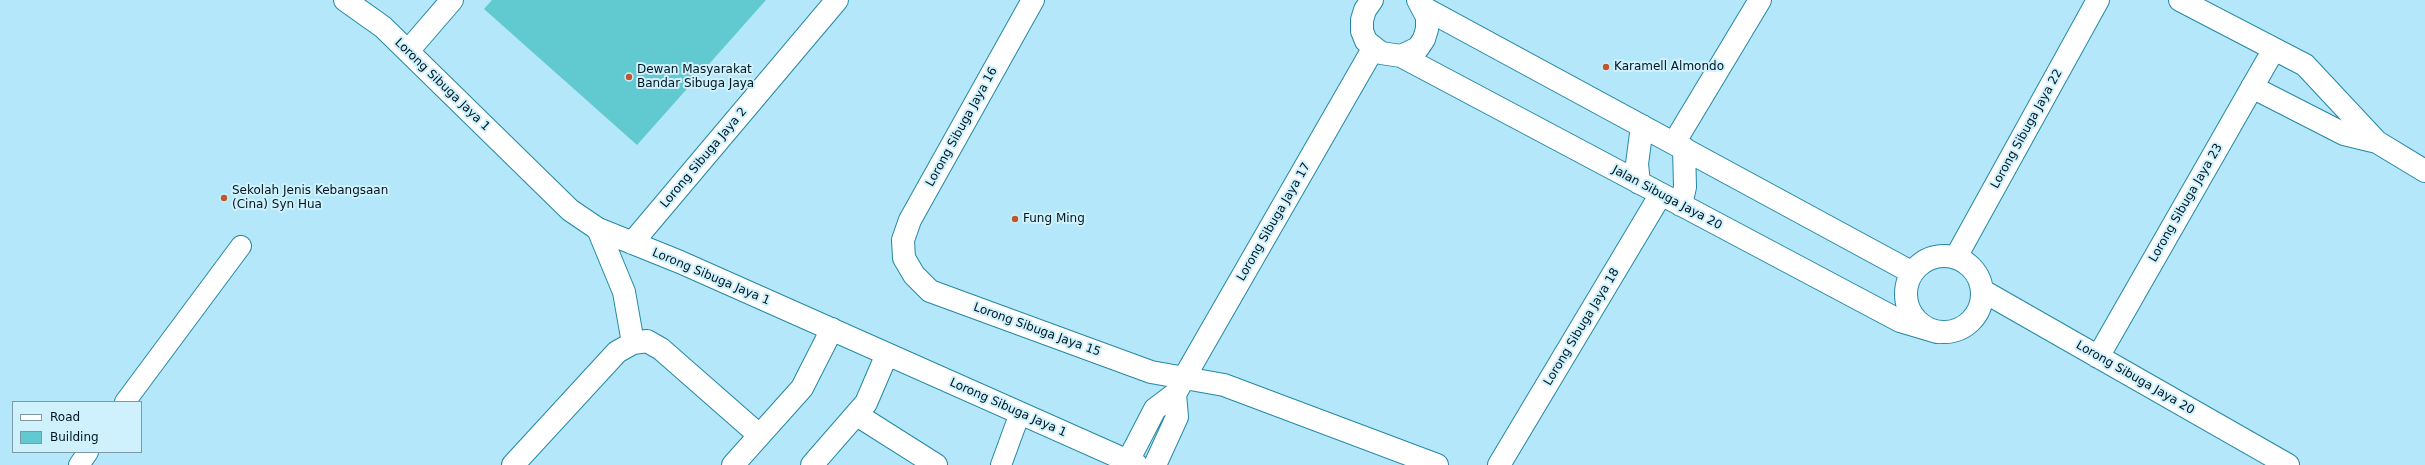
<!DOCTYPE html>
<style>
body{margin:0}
#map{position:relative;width:2425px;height:465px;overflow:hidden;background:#b4e7f9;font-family:"DejaVu Sans",sans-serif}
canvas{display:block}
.legend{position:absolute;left:12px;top:401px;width:130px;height:52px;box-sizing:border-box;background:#cff1fd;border:1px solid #7c99a4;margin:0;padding:5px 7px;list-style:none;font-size:12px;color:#00161f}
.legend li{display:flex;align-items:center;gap:8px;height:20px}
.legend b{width:20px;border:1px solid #7c99a4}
</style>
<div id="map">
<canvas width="2425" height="465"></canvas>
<ul class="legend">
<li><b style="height:5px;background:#fff"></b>Road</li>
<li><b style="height:11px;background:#61cad1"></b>Building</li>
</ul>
</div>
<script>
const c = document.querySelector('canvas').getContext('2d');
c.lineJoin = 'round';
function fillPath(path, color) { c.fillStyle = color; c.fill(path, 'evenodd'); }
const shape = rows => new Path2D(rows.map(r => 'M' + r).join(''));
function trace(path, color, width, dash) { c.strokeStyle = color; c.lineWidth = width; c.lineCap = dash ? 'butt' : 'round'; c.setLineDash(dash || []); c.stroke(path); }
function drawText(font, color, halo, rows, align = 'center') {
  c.font = font + ' "DejaVu Sans",sans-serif'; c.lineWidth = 4; c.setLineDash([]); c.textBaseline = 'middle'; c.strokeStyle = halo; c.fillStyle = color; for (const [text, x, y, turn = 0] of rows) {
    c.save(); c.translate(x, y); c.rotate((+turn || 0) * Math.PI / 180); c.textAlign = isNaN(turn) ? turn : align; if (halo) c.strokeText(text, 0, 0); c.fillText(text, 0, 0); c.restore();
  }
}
fillPath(shape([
 [492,0,766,0,637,145,484,9]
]), '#61cad1');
const lane = shape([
 [125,402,241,246],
 [79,465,88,452],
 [1001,465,1020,413]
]);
const street = shape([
 [345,0,383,27,570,210,598,229,680,262,1137,465],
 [1033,0,910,220,903,240,904,258,914,275,930,291,1151,372,1224,385,1437,465],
 [1372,0,1365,10,1362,20,1362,31,1366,41,1381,53,1401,56,1418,48,1424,39,1427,29,1427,17,1418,0],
 [2180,0,2305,65,2377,142],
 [1424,8,1911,272],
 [408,51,452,0],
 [1401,56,1900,321,1937,332],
 [2252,87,2344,134,2377,142,2425,171],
 [1674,143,1760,0],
 [1639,183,1637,164,1642,126],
 [1681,205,1685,187,1684,148],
 [598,229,624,292,633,343],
 [632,243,837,0],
 '1906 294a38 38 0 1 1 76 0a38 38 0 1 1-76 0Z',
 [1956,257,2098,0],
 [1983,291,2288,465],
 [2098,357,2274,49],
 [857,415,936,465],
 [1128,461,1155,409,1175,394,1184,378,1373,49],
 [513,465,617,352,633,343,647,341,661,349,759,435],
 [733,465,802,388,832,329],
 [812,465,866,403,887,354],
 [1155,465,1177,417,1175,394],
 [1499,465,1661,194]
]);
trace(lane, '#2488a4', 22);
trace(street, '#2488a4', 24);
trace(lane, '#fff', 20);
trace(street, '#fff', 22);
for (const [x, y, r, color] of [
 [1606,67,4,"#be572d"],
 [629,77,4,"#be572d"],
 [224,198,4,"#be572d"],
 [1015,219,4,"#be572d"]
]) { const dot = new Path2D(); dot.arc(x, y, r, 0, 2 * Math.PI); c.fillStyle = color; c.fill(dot); trace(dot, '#cff1fd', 1.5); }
drawText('12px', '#00161f', '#cff1fd', [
 ["Karamell Almondo",1614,67],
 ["Dewan Masyarakat",637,70],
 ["Bandar Sibuga Jaya",637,84],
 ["Sekolah Jenis Kebangsaan",232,191],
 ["(Cina) Syn Hua",232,205],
 ["Fung Ming",1023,219]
], 'left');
drawText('12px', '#00161f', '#cff1fd', [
 ["Lorong Sibuga Jaya 1",442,85,44],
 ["Lorong Sibuga Jaya 16",962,127,-61],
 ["Lorong Sibuga Jaya 22",2027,129,-61],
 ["Lorong Sibuga Jaya 2",704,158,-50],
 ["Jalan Sibuga Jaya 20",1667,198,28],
 ["Lorong Sibuga Jaya 23",2186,203,-60],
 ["Lorong Sibuga Jaya 17",1274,222,-60],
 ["Lorong Sibuga Jaya 1",711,277,23],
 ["Lorong Sibuga Jaya 18",1582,327,-59],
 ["Lorong Sibuga Jaya 15",1037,330,20],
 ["Lorong Sibuga Jaya 20",2135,378,30],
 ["Lorong Sibuga Jaya 1",1008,408,24]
]);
</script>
